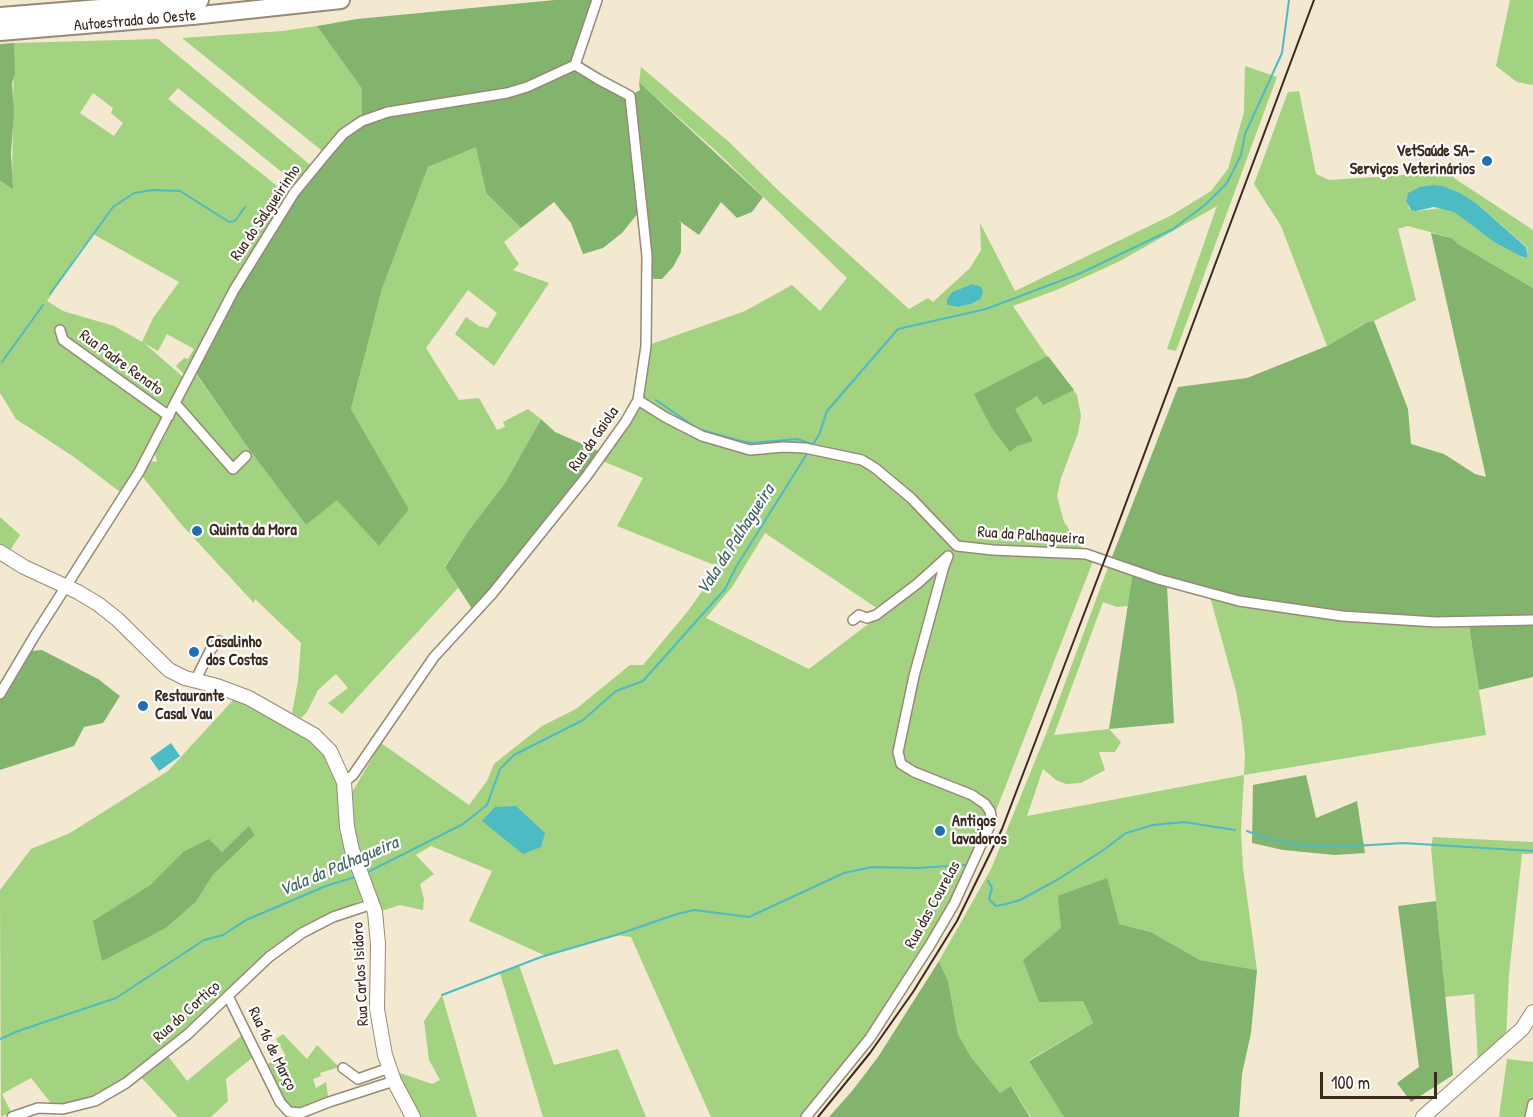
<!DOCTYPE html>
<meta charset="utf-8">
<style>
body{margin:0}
#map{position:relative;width:1533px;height:1117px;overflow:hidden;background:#f3e8d0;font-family:"Patrick Hand",sans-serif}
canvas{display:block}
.scale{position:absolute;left:1320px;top:1072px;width:117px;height:27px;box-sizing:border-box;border:3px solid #3b2a1e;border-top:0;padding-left:8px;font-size:18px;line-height:21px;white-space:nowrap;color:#3b2a1e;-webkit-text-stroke:4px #fff;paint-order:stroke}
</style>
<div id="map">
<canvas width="1533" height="1117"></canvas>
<div class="scale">100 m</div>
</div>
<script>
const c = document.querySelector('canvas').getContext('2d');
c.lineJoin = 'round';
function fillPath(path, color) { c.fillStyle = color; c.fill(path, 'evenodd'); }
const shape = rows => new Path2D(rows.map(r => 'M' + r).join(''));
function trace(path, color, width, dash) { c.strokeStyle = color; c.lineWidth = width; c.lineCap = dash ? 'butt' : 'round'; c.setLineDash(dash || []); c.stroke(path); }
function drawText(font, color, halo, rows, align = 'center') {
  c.font = font + ' "Patrick Hand",sans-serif'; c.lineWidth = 4.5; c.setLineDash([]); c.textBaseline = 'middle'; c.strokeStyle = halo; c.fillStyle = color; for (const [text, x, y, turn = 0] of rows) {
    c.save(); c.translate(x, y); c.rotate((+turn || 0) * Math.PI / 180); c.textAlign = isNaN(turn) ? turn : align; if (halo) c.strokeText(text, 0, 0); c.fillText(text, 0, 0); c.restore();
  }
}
fillPath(shape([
 [1510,0,1533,0,1533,85,1517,82,1496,66],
 [317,26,362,89,362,121,326,154,182,38,282,31],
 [158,39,314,168,299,186,178,88,168,99,291,197,193,370,248,448,306,525,337,499,409,509,351,409,382,289,428,167,476,146,486,193,521,228,504,242,519,264,513,270,549,283,494,366,455,334,466,317,479,326,488,328,497,313,468,290,426,348,459,400,479,398,497,430,505,427,503,422,528,409,541,419,505,483,469,530,445,566,458,588,342,714,328,703,348,688,336,674,318,690,307,712,301,718,292,713,298,681,301,643,255,599,254,603,252,601,181,524,142,476,150,461,157,462,155,453,167,432,163,427,124,495,74,457,16,419,0,393,0,181,12,188,14,43],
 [93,93,113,108,111,113,123,123,114,136,80,113],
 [93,234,179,282,153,318,142,342,114,326,63,311,47,301,78,253],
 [167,334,194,349,188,359,184,358,176,366,187,378,183,377,144,343,158,351],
 [1245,66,1277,77,1176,351,1167,349,1217,206,1120,261,1059,289,1013,306,1044,352,1077,395,1081,416,1078,433,1061,478,1057,496,1064,522,1086,554,1095,556,992,821,990,811,985,804,972,795,914,772,901,764,898,752,914,676,948,557,939,563,917,584,881,611,765,533,732,587,706,618,809,669,913,590,942,565,904,702,895,756,898,768,978,802,985,809,988,818,987,827,970,862,974,863,954,904,928,948,870,1038,806,1117,711,1117,631,937,616,935,546,956,469,921,492,871,431,846,416,855,434,874,420,884,424,899,423,910,400,905,381,911,363,869,354,838,351,794,381,743,469,805,487,781,494,764,505,755,542,726,576,709,630,665,643,665,688,611,719,567,617,526,643,478,598,459,638,400,646,346,745,311,792,285,820,311,847,278,716,151,639,82,641,67,729,142,781,193,909,309,928,298,933,302,970,268,981,250,980,223,1015,291,1172,215,1211,191,1228,169,1244,112],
 [972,284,980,286,983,290,981,299,971,304,958,307,947,305,947,299,952,292],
 [1299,91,1316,174,1329,180,1451,172,1454,178,1533,230,1533,288,1458,244,1452,238,1408,226,1398,229,1416,300,1374,321,1366,322,1327,346,1281,226,1254,184,1288,92],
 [1406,197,1477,204,1527,247,1528,256,1524,258,1520,256,1494,242,1454,212,1442,208,1417,211,1409,209],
 [0,517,20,535,9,552,0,544],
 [1110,562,1133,571,1128,606,1117,607,1103,602,1054,735,1109,729,1121,742,1115,752,1099,752,1105,770,1081,783,1066,784,1056,780,1043,769,1027,816,1244,775,1245,755,1242,724,1236,691,1209,593,1468,620,1486,735,1244,775,1241,831,1243,868,1257,970,1200,960,1151,932,1119,924,1083,1001,1093,1023,1029,1060,1064,1117,1031,1117,1012,1087,1000,1093,971,1057,958,1034,948,981,939,961,991,869,1046,734],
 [235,698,317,744,325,753,336,776,363,895,362,900,301,932,125,1082,95,1100,55,1108,31,1078,2,1094,11,1112,1,1117,0,890,31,849,70,833,168,771],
 [249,827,255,835,213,875,196,902,166,928,102,960,94,921,150,885,183,852,222,852],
 [1433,837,1533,842,1533,854,1522,854,1509,974,1506,1038,1478,1062,1474,994,1445,997,1431,848],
 [519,965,554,1065,618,1049,646,1117,543,1117,500,973],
 [442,995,477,1117,420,1117,397,1072,432,1084,440,1080,429,1060,424,1021],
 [247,1031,258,1053,226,1079,228,1101,211,1117,178,1117,138,1074,165,1052,187,1081],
 [283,1034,307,1059,317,1045,339,1067,320,1073,321,1076,313,1079,316,1088,326,1082,329,1102,289,1112,263,1066,286,1056,276,1039],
 [1507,1059,1533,1062,1533,1117,1499,1117]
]), '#a3d280');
fillPath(shape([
 [555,0,597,0,575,65,630,96,640,90,639,82,763,197,752,212,737,218,721,202,699,235,678,220,681,223,681,252,673,267,662,279,655,279,647,277,642,208,622,233,603,248,583,254,571,223,554,202,521,228,486,193,476,147,428,167,382,289,351,409,409,509,379,546,337,500,306,525,248,448,193,369,294,193,326,154,362,121,362,89,317,26,357,19],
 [14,43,15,74,12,83,14,112,11,153,13,189,0,181,0,44],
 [1431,233,1452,238,1458,244,1533,288,1533,677,1479,690,1468,620,1342,616,1167,586,1174,723,1109,729,1133,571,1110,562,1178,387,1247,378,1327,346,1367,322,1374,321,1408,409,1411,444,1444,454,1475,474,1486,477],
 [1048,356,1074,390,1043,405,1037,396,1015,409,1033,441,1017,446,1010,452,991,427,974,394],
 [541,419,555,432,603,453,474,612,445,567,469,530,505,483],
 [42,650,98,679,120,696,103,723,84,727,74,746,0,770,0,699,31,651],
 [1306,775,1316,818,1357,801,1365,853,1335,855,1283,850,1252,843,1253,785],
 [249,826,255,835,213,875,196,902,166,928,102,961,93,921,150,885,183,852,209,839,222,852],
 [1107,878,1119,924,1151,932,1200,960,1257,970,1251,1033,1242,1074,1239,1117,1064,1117,1029,1061,1093,1023,1083,1001,1039,1002,1023,960,1061,928,1058,896],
 [1436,901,1453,1075,1411,1102,1397,1083,1419,1067,1398,906],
 [939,961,948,981,958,1034,971,1057,1000,1093,1011,1086,1030,1117,829,1117,852,1091,878,1057]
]), '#82b46e');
fillPath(shape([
 [1434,185,1442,186,1458,192,1477,204,1526,247,1528,256,1526,258,1520,256,1494,242,1454,212,1434,207,1416,211,1411,210,1406,201,1408,193,1420,187],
 [972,284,980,286,983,290,981,299,971,304,958,307,947,305,947,299,952,292],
 [171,743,180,756,159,771,150,758],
 [516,806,545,833,541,847,523,854,482,821,495,807]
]), '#4dbbc4');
trace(shape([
 [50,294,113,207,134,193,153,190,180,191,229,222,235,221,245,207],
 [2,362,43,305],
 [656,400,698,429,741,441,752,443,797,439,812,444],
 [811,447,819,435,827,411,898,329,986,309,1081,273,1173,229,1206,204,1227,183,1241,155,1245,134,1282,53,1289,0],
 [1247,831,1266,838,1305,846,1355,846,1403,843,1533,851],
 [366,873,463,824,487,805,500,769,514,755,583,720,616,691,643,681,725,589,736,567,808,452],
 [988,881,992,888,989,899,996,906,1006,904,1020,900,1057,880,1102,851,1126,833,1153,825,1184,822,1235,830],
 [442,995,541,957,616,935,677,914,694,910,749,917,844,873,872,867,916,868,967,865],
 [0,1039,18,1031,116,998,204,940,223,935,246,920,326,886,355,877]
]), '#4dbbc4', 2);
const street = shape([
 [60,330,63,340,169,416],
 [638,400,665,417,702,436,750,450,783,447,805,448,862,460,875,468,911,498,957,546,993,550,1086,554,1158,579,1239,601,1342,616,1436,622,1533,620],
 [175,403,233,469,246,456],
 [853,620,859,615,867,618,876,615,917,584,947,557],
 [195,681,211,649,219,641],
 [0,694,35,635,139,472,234,290,294,193,326,154,343,134,362,121,388,112,507,93,527,87,575,65,597,0],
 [344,782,353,775,434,657,492,594,586,477,626,421,638,400,646,346,647,256,630,96,598,79,575,65],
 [228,996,280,1102,289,1112,301,1113,329,1102,394,1081],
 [343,1068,358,1079,389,1068],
 [12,1117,38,1108,63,1109,95,1101,126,1083,188,1034,269,957,302,933,333,917,372,904],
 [806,1117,870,1038,930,945,954,904,992,821,990,811,985,804,972,795,914,772,901,764,898,752,914,676,944,566,948,556],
 [1530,1117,1533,1104]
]);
const secondary = shape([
 [0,552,24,567,78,592,98,604,117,619,169,670,185,678,217,686,249,698,314,735,330,751,344,782,347,827,352,850,375,912,378,944,377,1009,385,1055,394,1081,413,1117],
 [1423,1117,1522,1029,1533,1012]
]);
const highway = shape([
 [0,16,200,0],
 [0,32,192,16,341,0]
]);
trace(street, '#978977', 12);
trace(secondary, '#978977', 16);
trace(highway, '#978977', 20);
trace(street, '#fff', 9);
trace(secondary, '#fff', 14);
trace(highway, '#fff', 16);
trace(shape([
 [818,1117,870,1053,913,992,957,921,1002,829,1105,559,1314,0]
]), '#3b2a1e', 2);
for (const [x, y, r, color] of [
 [1487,161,6,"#1f6fb2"],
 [197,531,6,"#1f6fb2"],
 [194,652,6,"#1f6fb2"],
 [143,706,6,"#1f6fb2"],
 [940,831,6,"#1f6fb2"]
]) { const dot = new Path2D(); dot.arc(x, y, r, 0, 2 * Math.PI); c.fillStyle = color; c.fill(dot); trace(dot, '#fff', 2); }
drawText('16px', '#3b2a1e', '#fff', [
 ["Autoestrada do Oeste",135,21,-5],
 ["Rua do Salgueirinho",266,213,-56],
 ["Rua Padre Renato",121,363,36],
 ["Rua da Gaiola",594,439,-55],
 ["Rua da Palhagueira",1031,536,4],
 ["Rua das Courelas",933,905,-61],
 ["Rua Carlos Isidoro",361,974,-93],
 ["Rua do Cortiço",187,1012,-42],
 ["Rua 16 de Março",272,1049,64]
]);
drawText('bold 16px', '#3b2a1e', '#fff', [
 ["VetSaúde SA-",1475,152,"right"],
 ["Serviços Veterinários",1475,170,"right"],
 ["Quinta da Mora",209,531],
 ["Casalinho",206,643],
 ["dos Costas",206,661],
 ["Restaurante",155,697],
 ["Casal Vau",155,715],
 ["Antigos",952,822],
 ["lavadoros",952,840]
], 'left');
drawText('italic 18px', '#426460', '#fff', [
 ["Vala da Palhagueira",736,540,-57],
 ["Vala da Palhagueira",339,867,-23]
]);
</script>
